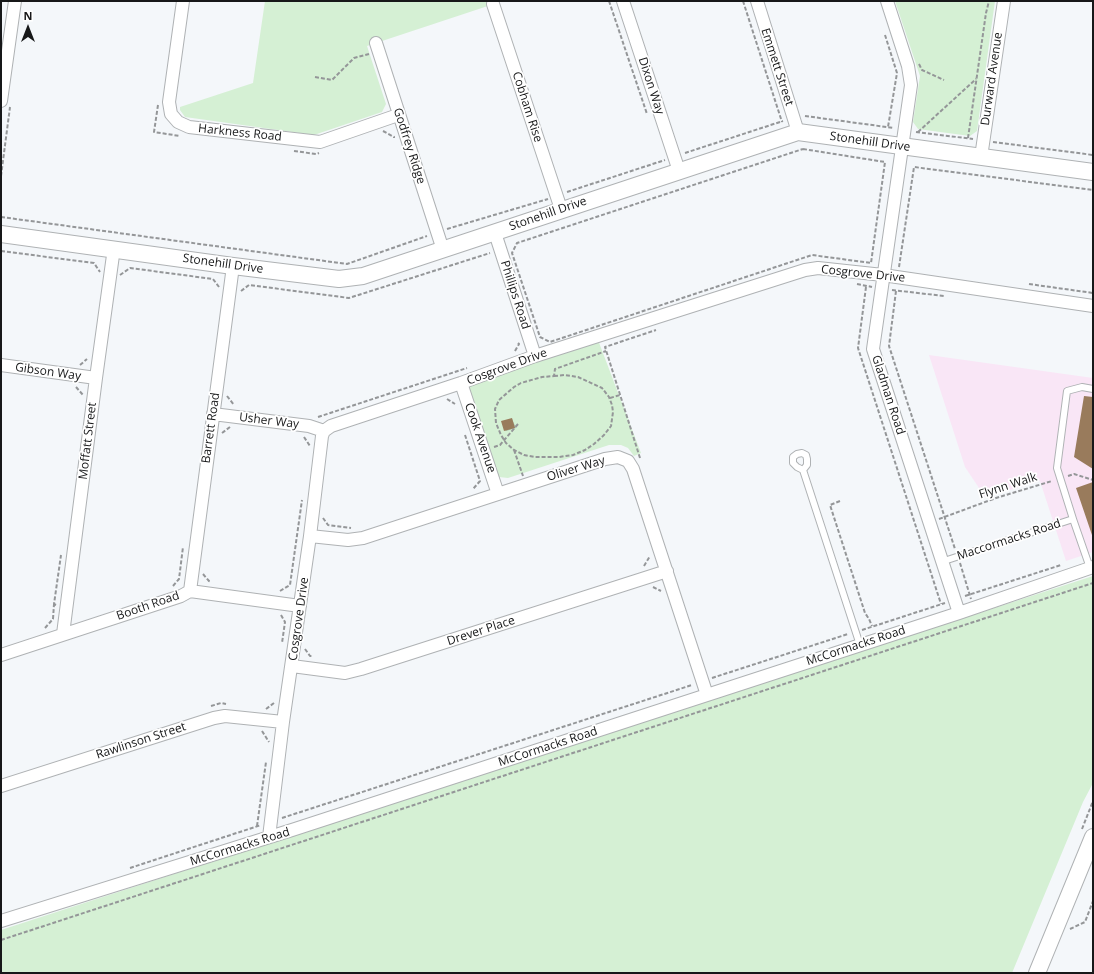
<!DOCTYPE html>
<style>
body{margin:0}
#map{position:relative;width:1094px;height:974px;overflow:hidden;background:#f4f7fa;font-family:"Open Sans",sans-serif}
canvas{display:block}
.frame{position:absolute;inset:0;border:2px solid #171819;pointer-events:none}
.north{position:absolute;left:8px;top:8px;width:40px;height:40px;-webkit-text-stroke:3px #fff;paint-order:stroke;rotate:0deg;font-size:11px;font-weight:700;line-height:16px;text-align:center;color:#171819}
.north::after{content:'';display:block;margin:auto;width:14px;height:18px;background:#171819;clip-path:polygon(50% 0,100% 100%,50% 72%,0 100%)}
</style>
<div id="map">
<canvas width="1094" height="974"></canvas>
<div class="frame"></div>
<div class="north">N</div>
</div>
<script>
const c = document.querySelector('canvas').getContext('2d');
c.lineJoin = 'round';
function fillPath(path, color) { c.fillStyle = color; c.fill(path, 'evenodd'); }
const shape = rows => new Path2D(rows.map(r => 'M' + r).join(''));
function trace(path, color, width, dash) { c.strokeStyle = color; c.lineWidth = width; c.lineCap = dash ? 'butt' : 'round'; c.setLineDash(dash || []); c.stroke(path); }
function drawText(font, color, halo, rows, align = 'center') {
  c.font = font + ' "Open Sans",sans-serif'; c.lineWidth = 3.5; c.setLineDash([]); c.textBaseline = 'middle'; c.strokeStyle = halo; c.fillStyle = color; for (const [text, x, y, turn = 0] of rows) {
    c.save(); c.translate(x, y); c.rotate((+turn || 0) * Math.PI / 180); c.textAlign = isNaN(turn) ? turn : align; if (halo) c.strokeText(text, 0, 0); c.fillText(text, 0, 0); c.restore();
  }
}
fillPath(shape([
 [929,355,1093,378,1093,552,1066,561,1040,481,1010,490,997,491,985,497,965,467]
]), '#f9e6f6');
fillPath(shape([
 [265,1,503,1,367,46,386,104,382,112,314,135,185,117,180,110,180,107,253,83],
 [895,1,995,1,977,131,970,136,918,129,913,122,920,76],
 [598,340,641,453,634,456,628,448,621,445,609,445,508,478,499,477,496,474,468,393,468,385],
 [1093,576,1093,783,1083,802,1012,973,1,973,1,930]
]), '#d5f0d4');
fillPath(shape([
 [512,419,516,428,506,431,505,430]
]), '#0003');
fillPath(shape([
 [1084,396,1093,397,1093,469,1074,457],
 [512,418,515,428,504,431,501,421],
 [1093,482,1093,538,1076,488]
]), '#997b5c');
const service = shape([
 [803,470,807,465,807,459,806,455,802,453,797,454,793,457,793,463,797,467,803,470,860,645],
 [1073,519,1057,468,1067,391,1082,387,1093,389],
 [941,562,1073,519,1090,568]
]);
const minor = shape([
 [183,1,169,102,171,114,178,122,189,127,320,142,398,115],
 [623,1,679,171],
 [757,1,798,132],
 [887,1,908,66,911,85,873,349,959,613],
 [493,4,561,209],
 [376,43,443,250],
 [1,101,15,1],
 [981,157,1004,1],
 [495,233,535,356],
 [1,365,96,378],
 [461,383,498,494],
 [213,414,309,426,324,431],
 [310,536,348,540,363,538,605,459,618,457,628,461,633,469,707,695],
 [190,591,233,266],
 [63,634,96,378,114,248],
 [1,655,181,596,190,591,300,606],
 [292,666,345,673,361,669,667,571],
 [1,786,214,718,225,716,283,722],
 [269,837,283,722,310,536,322,436,324,431,331,426,461,383,535,356,805,270,818,268,883,275,1093,306],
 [1,921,292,830,959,613,1093,567]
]);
const tertiary = shape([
 [1,234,233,266,339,279,363,276,798,132,1093,172],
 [1037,973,1093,837]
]);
trace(service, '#afb2b4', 8);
trace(minor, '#afb2b4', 14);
trace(tertiary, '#afb2b4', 18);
trace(shape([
 [609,1,647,114],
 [743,1,782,122],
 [885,35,897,73,888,127],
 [919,64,922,70,944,80],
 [315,77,332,80,354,58,369,54],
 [158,105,154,132,180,136],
 [805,116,894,128],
 [383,131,394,137,394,138],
 [916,132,973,139],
 [918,132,976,79],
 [968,138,986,13,989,1],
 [993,142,1093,155],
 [803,149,885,162,871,263,812,255,550,342,540,337,512,253,517,243,803,149],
 [294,151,316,154,319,153],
 [685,153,783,121],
 [1,176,10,107],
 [567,192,665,160],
 [1,217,347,264,427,236],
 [447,229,548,199],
 [1,251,94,263,100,272],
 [899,267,914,167,1093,190],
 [120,275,130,268,213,279,219,287],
 [857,284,872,287],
 [1029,284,1093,293],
 [866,287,858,348,941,604],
 [892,290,944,296],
 [241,291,249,285,349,298,490,253],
 [896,291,889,346,955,549],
 [515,351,519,344,518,343],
 [80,365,87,359],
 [554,376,565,375,578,377,602,388,609,397,612,405,613,412,611,426,604,435,594,444,585,450,573,455,559,457,535,457,524,455,514,450,506,443,501,435,496,423,495,409,499,400,514,387,521,383,542,377,554,376,555,369,606,351],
 [76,387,83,395],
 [227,396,234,405],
 [610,398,620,395],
 [447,399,455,404],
 [318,417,467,368],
 [222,433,230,427],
 [465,435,480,481,473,489],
 [304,437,310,446],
 [494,447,500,445,518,424],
 [514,450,523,476],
 [640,458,605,347,656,330],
 [1068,476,1074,474,1093,480],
 [840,501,830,505,865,613,869,619,872,626],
 [323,518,328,525,351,528],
 [939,519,996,498,1052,481],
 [960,563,971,599],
 [644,566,650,556],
 [203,574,209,581,211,582],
 [173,586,179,579,183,547],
 [653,587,661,591],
 [280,591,290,585,302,500],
 [965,596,1061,565],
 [56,605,54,604,61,555],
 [281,615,285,622,282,643],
 [45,628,53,619,54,604],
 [862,630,945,603],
 [305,649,310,656,312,656],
 [712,678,848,634],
 [211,706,221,703,226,704],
 [266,709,274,703,274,701],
 [262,731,269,742],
 [282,818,692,685],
 [257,826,266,762],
 [1082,829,1093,801],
 [130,868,261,825],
 [1070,929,1085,922,1093,901],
 [1,940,1093,583]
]), '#949698', 2, [4, 2]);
trace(service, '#fff', 6);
trace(minor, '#fff', 12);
trace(tertiary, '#fff', 16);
drawText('12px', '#171819', '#fff', [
 ["Emmett Street",777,67,72],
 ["Durward Avenue",992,79,-82],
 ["Dixon Way",651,86,72],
 ["Cobham Rise",527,107,72],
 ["Harkness Road",240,133,6],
 ["Stonehill Drive",870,142,8],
 ["Godfrey Ridge",409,146,72],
 ["Stonehill Drive",548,214,-19],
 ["Stonehill Drive",223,264,8],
 ["Cosgrove Drive",863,274,6],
 ["Phillips Road",515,295,72],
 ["Cosgrove Drive",507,367,-20],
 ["Gibson Way",48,372,8],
 ["Gladman Road",888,395,72],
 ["Usher Way",269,421,7],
 ["Barrett Road",211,428,-82],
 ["Cook Avenue",480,438,71],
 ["Moffatt Street",88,441,-83],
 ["Oliver Way",576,469,-17],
 ["Flynn Walk",1008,486,-18],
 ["Maccormacks Road",1009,540,-18],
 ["Booth Road",148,606,-19],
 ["Cosgrove Drive",299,619,-82],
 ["Drever Place",481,631,-18],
 ["McCormacks Road",856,646,-18],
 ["Rawlinson Street",141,741,-18],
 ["McCormacks Road",548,747,-18],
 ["McCormacks Road",240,847,-17]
]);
</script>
